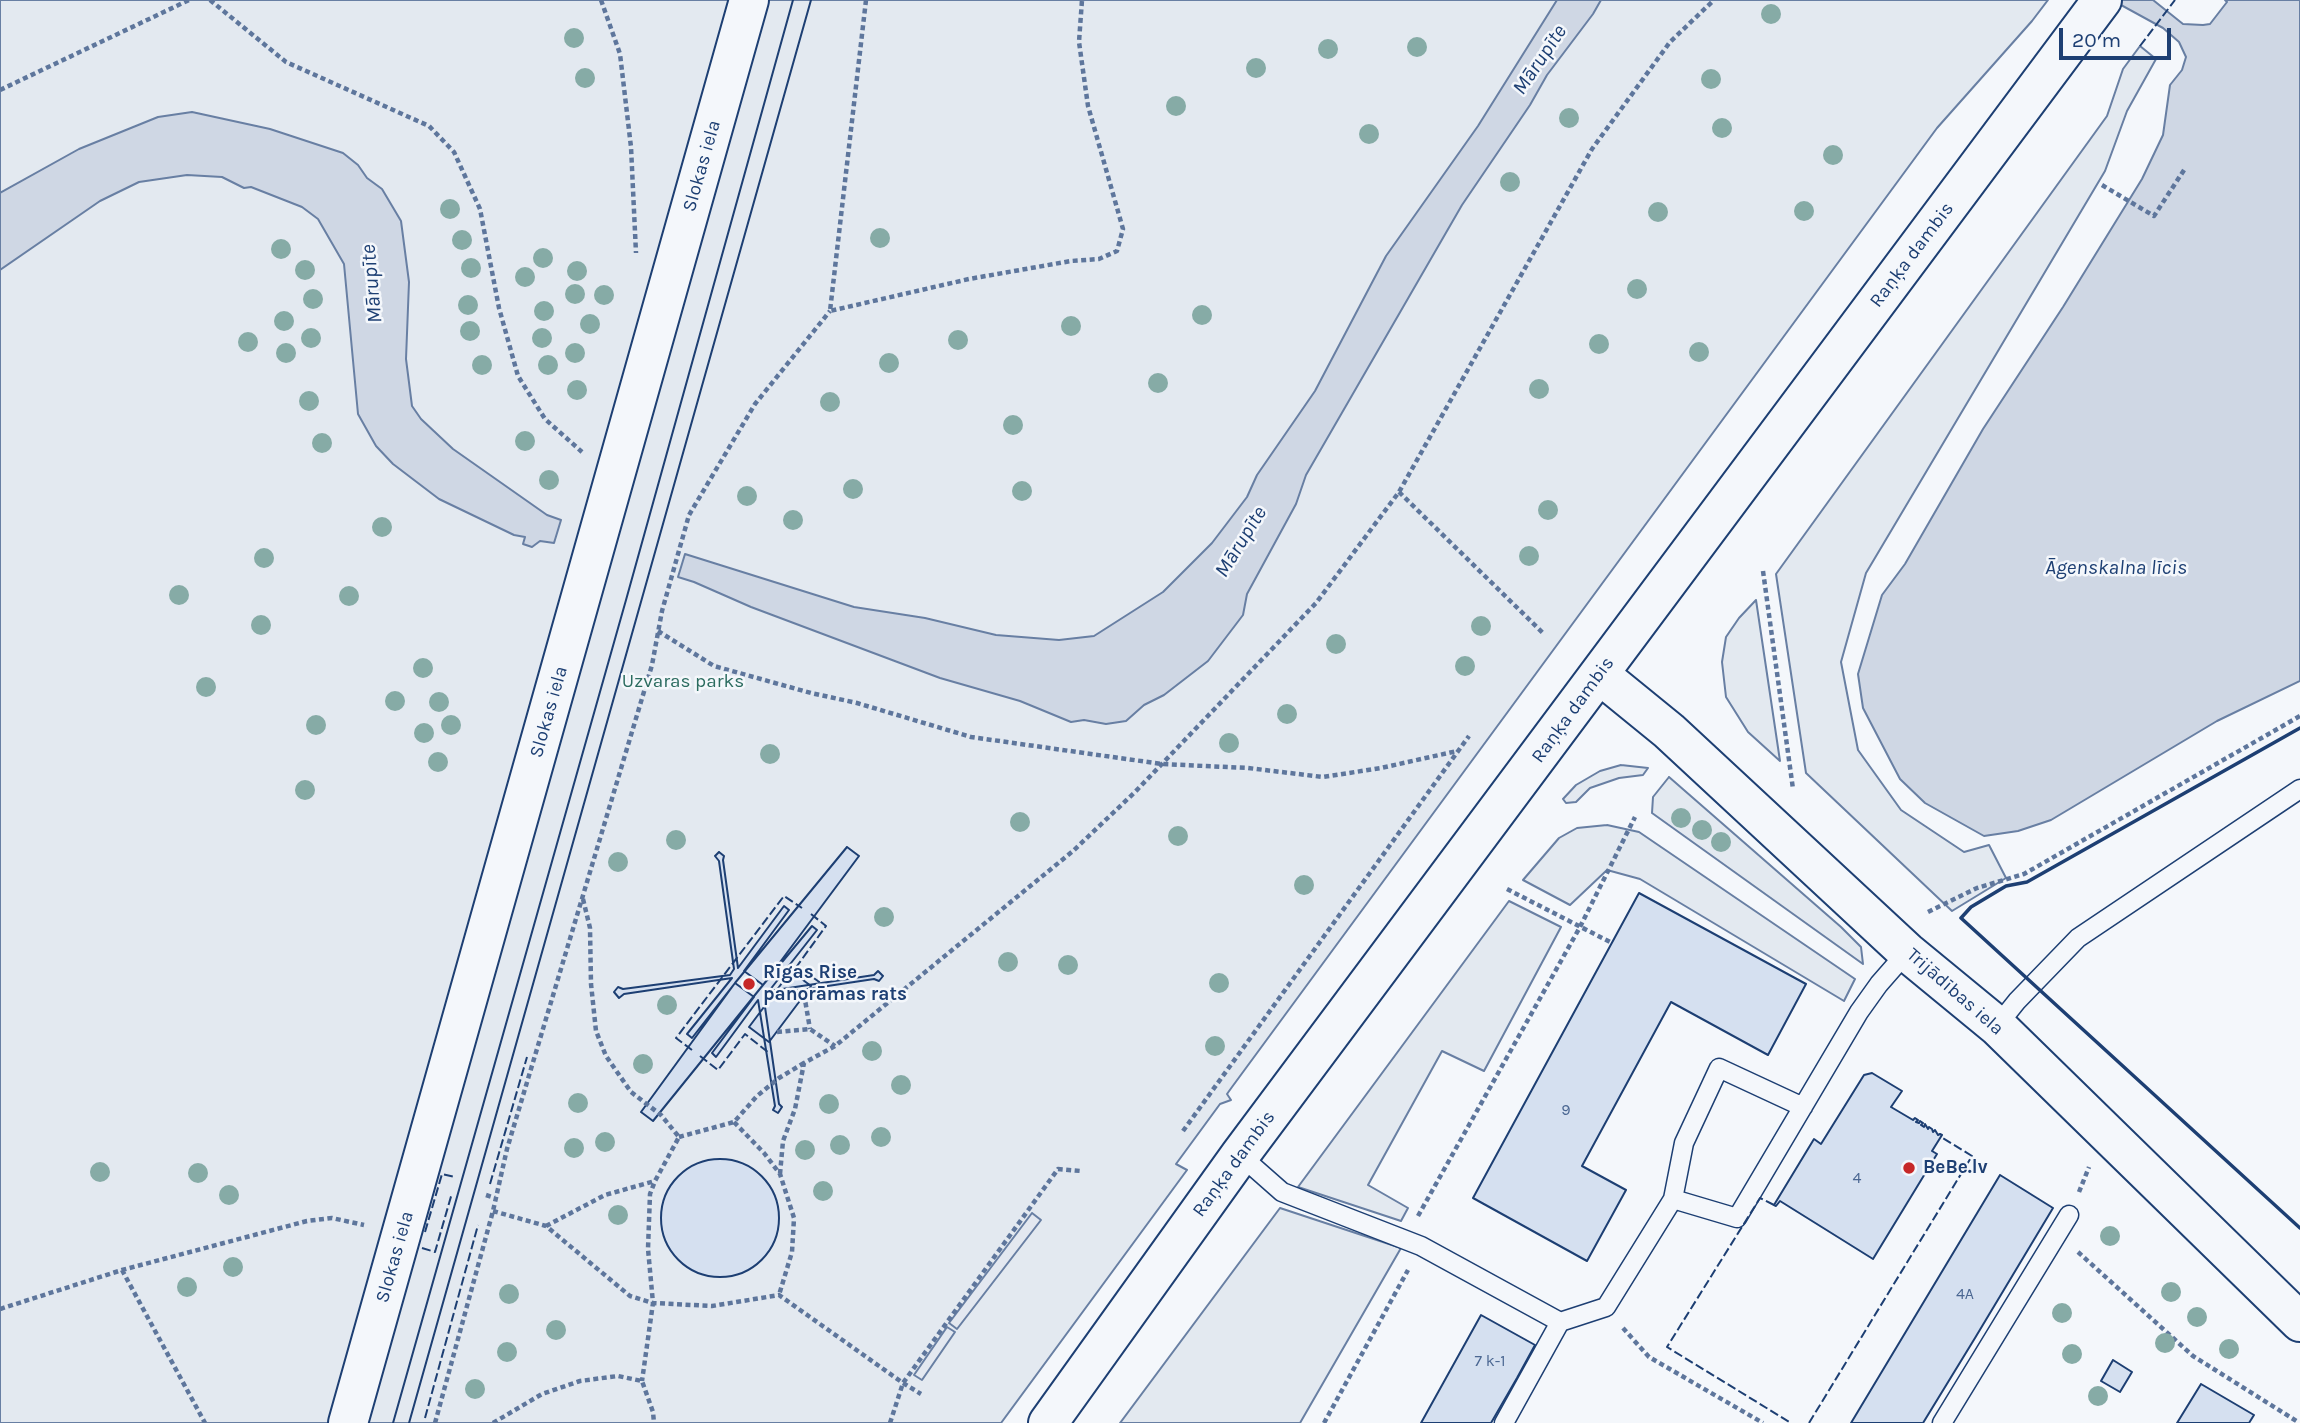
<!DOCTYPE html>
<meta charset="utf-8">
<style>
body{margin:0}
#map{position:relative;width:2300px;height:1423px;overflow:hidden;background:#f4f7fb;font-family:Karla,sans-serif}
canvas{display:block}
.scale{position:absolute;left:2059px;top:28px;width:112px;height:32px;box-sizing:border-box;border:4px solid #1d3f73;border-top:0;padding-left:9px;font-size:21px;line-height:24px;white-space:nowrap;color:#1d3f73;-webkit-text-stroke:5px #f4f7fb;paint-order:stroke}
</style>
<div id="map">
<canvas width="2300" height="1423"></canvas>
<div class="scale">20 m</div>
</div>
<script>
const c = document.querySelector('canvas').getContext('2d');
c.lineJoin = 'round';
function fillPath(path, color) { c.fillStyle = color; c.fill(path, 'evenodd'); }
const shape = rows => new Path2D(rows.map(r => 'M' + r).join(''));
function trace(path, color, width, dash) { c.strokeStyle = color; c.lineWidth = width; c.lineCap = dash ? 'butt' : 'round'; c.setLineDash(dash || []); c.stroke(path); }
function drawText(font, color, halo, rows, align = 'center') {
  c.font = font + ' Karla,sans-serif'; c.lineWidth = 5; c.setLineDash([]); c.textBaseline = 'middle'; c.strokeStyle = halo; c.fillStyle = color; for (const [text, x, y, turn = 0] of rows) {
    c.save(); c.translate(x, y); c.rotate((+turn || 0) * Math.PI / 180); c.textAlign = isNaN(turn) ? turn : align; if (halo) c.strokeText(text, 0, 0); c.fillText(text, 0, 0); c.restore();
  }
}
const green = shape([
 [0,0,2048,0,2032,21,1937,128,1232,1087,1227,1094,1231,1100,1220,1104,1176,1164,1187,1170,1001,1423,0,1423,0,0],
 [2140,46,2156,59,2127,111,2105,171,1866,573,1841,662,1858,750,1901,810,1964,852,1989,845,2006,878,1952,911,1806,773,1776,574,2107,116,2123,69,2140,46],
 [1756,600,1780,761,1748,732,1726,697,1722,662,1726,637,1739,618,1756,600],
 [1621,765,1648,768,1643,775,1619,778,1590,788,1576,802,1566,803,1563,799,1576,785,1600,771,1621,765],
 [1669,777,1841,927,1861,947,1863,964,1652,813,1653,797,1669,777],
 [1607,825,1639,832,1855,979,1844,1001,1640,879,1607,870,1570,905,1523,880,1559,838,1577,828,1607,825],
 [1509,901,1561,927,1484,1071,1442,1051,1368,1185,1408,1208,1401,1221,1298,1187,1509,901],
 [1280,1208,1401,1248,1300,1423,1120,1423,1280,1208]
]);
fillPath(green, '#e3e9f0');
trace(green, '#687fa3', 2);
const parking = shape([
 [1032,1213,1041,1220,957,1329,949,1323,1032,1213],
 [947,1327,955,1332,922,1380,914,1375,947,1327]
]);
fillPath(parking, '#e3e8f0');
trace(parking, '#687fa3', 2);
const water = shape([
 [1557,0,1601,0,1593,14,1547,75,1530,105,1462,205,1306,475,1296,504,1247,594,1243,615,1208,661,1164,695,1144,705,1126,721,1106,724,1084,720,1071,722,1020,701,940,678,751,607,694,582,678,577,685,554,854,607,925,618,996,635,1059,640,1094,636,1163,592,1212,543,1247,497,1257,475,1315,391,1386,256,1478,126,1557,0],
 [2112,0,2153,0,2183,24,2203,25,2210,24,2227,2,2225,0,2300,0,2300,681,2217,721,2051,820,2018,831,1984,836,1925,803,1900,779,1863,708,1858,674,1882,595,1905,564,1983,429,2063,307,2142,179,2163,135,2170,85,2182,70,2186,57,2179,42,2163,28,2112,0],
 [192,112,270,129,343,153,358,165,367,178,382,189,401,221,409,282,406,359,412,406,421,419,453,449,547,515,561,520,554,543,540,541,532,547,523,544,525,537,514,535,439,499,393,464,376,446,358,414,344,264,318,219,302,207,251,187,244,188,222,177,187,175,139,182,100,201,0,270,0,193,79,149,158,117,192,112]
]);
fillPath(water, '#cfd7e4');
trace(water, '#687fa3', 2);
const building = shape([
 [847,847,859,856,763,985,653,1121,641,1112,735,983,847,847],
 [719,852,724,856,723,860,738,968,784,906,789,910,744,971,763,985,812,926,817,930,769,991,874,975,878,971,883,976,879,981,874,979,768,995,764,1000,779,1104,782,1107,778,1113,773,1110,775,1106,758,1000,716,1057,712,1053,754,997,735,983,692,1038,687,1034,732,978,624,994,619,998,614,992,618,987,623,989,730,975,734,969,719,861,715,856,719,852],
 [1639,893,1806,984,1768,1055,1671,1002,1582,1166,1626,1190,1587,1261,1473,1198,1639,893],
 [791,971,811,986,769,1042,749,1027,791,971],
 [1872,1073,1902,1091,1891,1107,1913,1120,1915,1118,1918,1120,1916,1122,1919,1123,1920,1121,1923,1123,1921,1125,1924,1127,1925,1124,1928,1129,1929,1127,1932,1129,1933,1132,1935,1130,1938,1135,1940,1134,1942,1135,1932,1151,1937,1154,1873,1259,1780,1201,1776,1206,1774,1205,1814,1139,1821,1144,1864,1075,1872,1073],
 '661 1218a59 59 0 1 1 118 0a59 59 0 1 1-118 0Z',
 [2000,1175,2053,1208,1975,1338,1923,1423,1851,1423,2000,1175],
 [1481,1315,1535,1345,1517,1378,1491,1423,1421,1423,1481,1315],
 [2113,1360,2132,1372,2120,1392,2101,1381,2113,1360],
 [2201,1384,2254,1415,2249,1423,2177,1423,2201,1384]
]);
fillPath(building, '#d5e0f0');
trace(building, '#1d3f73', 2);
const lane = shape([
 [1997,1026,2017,1001,2078,938,2300,789],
 [1240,1155,1282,1192,1421,1246,1560,1322],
 [1673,1199,1737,1218,1859,1012,1879,984,1907,952],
 [1504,1423,1560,1322,1606,1307,1673,1199,1684,1143,1719,1068,1803,1107],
 [1942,1423,2069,1215]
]);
const secondary = shape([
 [1599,674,1669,731,1907,952,1997,1026,2300,1322],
 [348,1423,749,0],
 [1048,1423,1240,1155,2102,0]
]);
trace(lane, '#1d3f73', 21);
trace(secondary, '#1d3f73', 42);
trace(shape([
 [210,0,286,62,429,126,454,152,480,209,499,308,518,376,545,419,582,452],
 [601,0,620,54,631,147,636,253],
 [866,0,830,311,969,279,1071,261,1099,259,1117,251,1123,229,1088,106,1079,42,1082,0],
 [0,90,189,0],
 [2102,185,2154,216,2186,167],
 [1399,492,1543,633],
 [1763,571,1793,789],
 [658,631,714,666,811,693,857,703,971,737,1162,764,1248,768,1323,777,1381,768,1457,751],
 [1507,889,1612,943],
 [583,899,590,928,591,984,596,1031,606,1056,631,1092,661,1115,679,1137,655,1181,650,1194,648,1249,653,1303,642,1381],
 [1928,912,1977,888,2024,874,2300,716],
 [804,994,810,1029],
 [777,1032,810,1029,835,1046],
 [734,1122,764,1153,780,1174,794,1218,792,1252,779,1295],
 [1183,1131,1469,736],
 [679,1137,734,1122,757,1096,779,1078,804,1063],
 [780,1174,783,1141,795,1109,804,1063,835,1046,1073,851,1135,792,1316,603,1399,492,1592,149,1670,42,1714,0],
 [2079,1192,2089,1167],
 [486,1195,495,1198],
 [493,1211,546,1226,630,1296,653,1303,712,1306,779,1295,903,1383,921,1394],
 [1418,1216,1580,927,1635,817],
 [546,1226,605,1195,655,1181],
 [2078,1252,2193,1356,2298,1422],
 [122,1270,205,1423],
 [0,1309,122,1270,307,1221,332,1218,364,1225],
 [1623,1328,1649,1357,1763,1423],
 [435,1423,493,1211,507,1149,652,665,662,611,689,515,755,404,830,311],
 [493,1423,542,1394,580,1381,618,1376,642,1381,653,1412,654,1423],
 [890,1423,903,1383,1058,1169,1081,1171],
 [1324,1423,1408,1270]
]), '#5e769c', 4.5, [5, 3.5]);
trace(lane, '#f4f7fb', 18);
trace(secondary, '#f4f7fb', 38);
trace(shape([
 [393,1423,626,600,793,0],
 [409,1423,811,0]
]), '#1d3f73', 2);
trace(shape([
 [2140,46,2175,0],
 [811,914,826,926,797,966,822,984],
 [692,1050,676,1038,784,896,802,908],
 [700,1056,718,1070,745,1034,769,1053],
 [490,1184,527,1057],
 [1774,1205,1760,1198,1667,1347,1791,1423],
 [425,1232,442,1174,455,1177],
 [422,1248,435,1252,452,1193],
 [425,1418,478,1225],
 [1809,1423,1972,1156,1941,1137]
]), '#1d3f73', 2, [9, 3.5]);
trace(shape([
 [2300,728,2027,882,2006,886,1971,907,1961,918,2300,1228]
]), '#1d3f73', 3.5);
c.fillStyle = '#86aba6';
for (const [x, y] of [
 [1771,14],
 [574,38],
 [1417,47],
 [1328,49],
 [1256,68],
 [585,78],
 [1711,79],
 [1176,106],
 [1569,118],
 [1722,128],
 [1369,134],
 [1833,155],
 [1510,182],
 [450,209],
 [1804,211],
 [1658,212],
 [880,238],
 [462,240],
 [281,249],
 [543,258],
 [471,268],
 [305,270],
 [577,271],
 [525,277],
 [1637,289],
 [575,294],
 [604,295],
 [313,299],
 [468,305],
 [544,311],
 [1202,315],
 [284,321],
 [590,324],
 [1071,326],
 [470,331],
 [311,338],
 [542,338],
 [958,340],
 [248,342],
 [1599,344],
 [1699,352],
 [286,353],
 [575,353],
 [889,363],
 [482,365],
 [548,365],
 [1158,383],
 [1539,389],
 [577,390],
 [309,401],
 [830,402],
 [1013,425],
 [525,441],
 [322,443],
 [549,480],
 [853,489],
 [1022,491],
 [747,496],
 [1548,510],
 [793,520],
 [382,527],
 [1529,556],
 [264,558],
 [179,595],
 [349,596],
 [261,625],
 [1481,626],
 [1336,644],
 [1465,666],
 [423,668],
 [206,687],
 [395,701],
 [439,702],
 [1287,714],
 [316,725],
 [451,725],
 [424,733],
 [1229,743],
 [770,754],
 [438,762],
 [305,790],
 [1681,818],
 [1020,822],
 [1702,830],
 [1178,836],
 [676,840],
 [1721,842],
 [618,862],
 [1304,885],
 [884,917],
 [1008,962],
 [1068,965],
 [1219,983],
 [667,1005],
 [1215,1046],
 [872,1051],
 [643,1064],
 [901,1085],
 [578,1103],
 [829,1104],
 [881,1137],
 [605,1142],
 [840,1145],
 [574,1148],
 [805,1150],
 [100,1172],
 [198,1173],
 [823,1191],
 [229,1195],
 [618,1215],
 [2110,1236],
 [233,1267],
 [187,1287],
 [2171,1292],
 [509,1294],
 [2062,1313],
 [2197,1317],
 [556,1330],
 [2165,1343],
 [2229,1349],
 [507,1352],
 [2072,1354],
 [475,1389],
 [2098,1396]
]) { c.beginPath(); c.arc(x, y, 10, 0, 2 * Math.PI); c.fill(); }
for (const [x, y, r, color] of [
 [749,984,7,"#c62828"],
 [1909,1168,7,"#c62828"]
]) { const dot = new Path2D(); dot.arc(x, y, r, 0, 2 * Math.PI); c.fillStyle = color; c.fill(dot); trace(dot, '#f4f7fb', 2.5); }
drawText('16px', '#4b6792', null, [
 ["9",1566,1110],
 ["4",1857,1178],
 ["4A",1965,1294],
 ["7 k-1",1490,1361]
]);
drawText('19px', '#1d3f73', '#f4f7fb', [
 ["Slokas iela",702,166,-74],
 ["Raņķa dambis",1912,255,-53],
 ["Raņķa dambis",1573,710,-54],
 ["Slokas iela",549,712,-74],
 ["Trijādības iela",1955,992,41],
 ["Raņķa dambis",1234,1164,-54],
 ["Slokas iela",395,1257,-74]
]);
drawText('19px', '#2c6c60', '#f4f7fb', [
 ["Uzvaras parks",683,682]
]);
drawText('bold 19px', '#1d3f73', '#f4f7fb', [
 ["Rīgas Rise",763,973],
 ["panorāmas rats",763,995],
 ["BeBe.lv",1923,1168]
], 'left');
drawText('italic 21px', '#1d3f73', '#f4f7fb', [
 ["Mārupīte",1540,60,-56],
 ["Mārupīte",372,284,-95],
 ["Mārupīte",1241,542,-58],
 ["Āgenskalna līcis",2116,568]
]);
</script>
